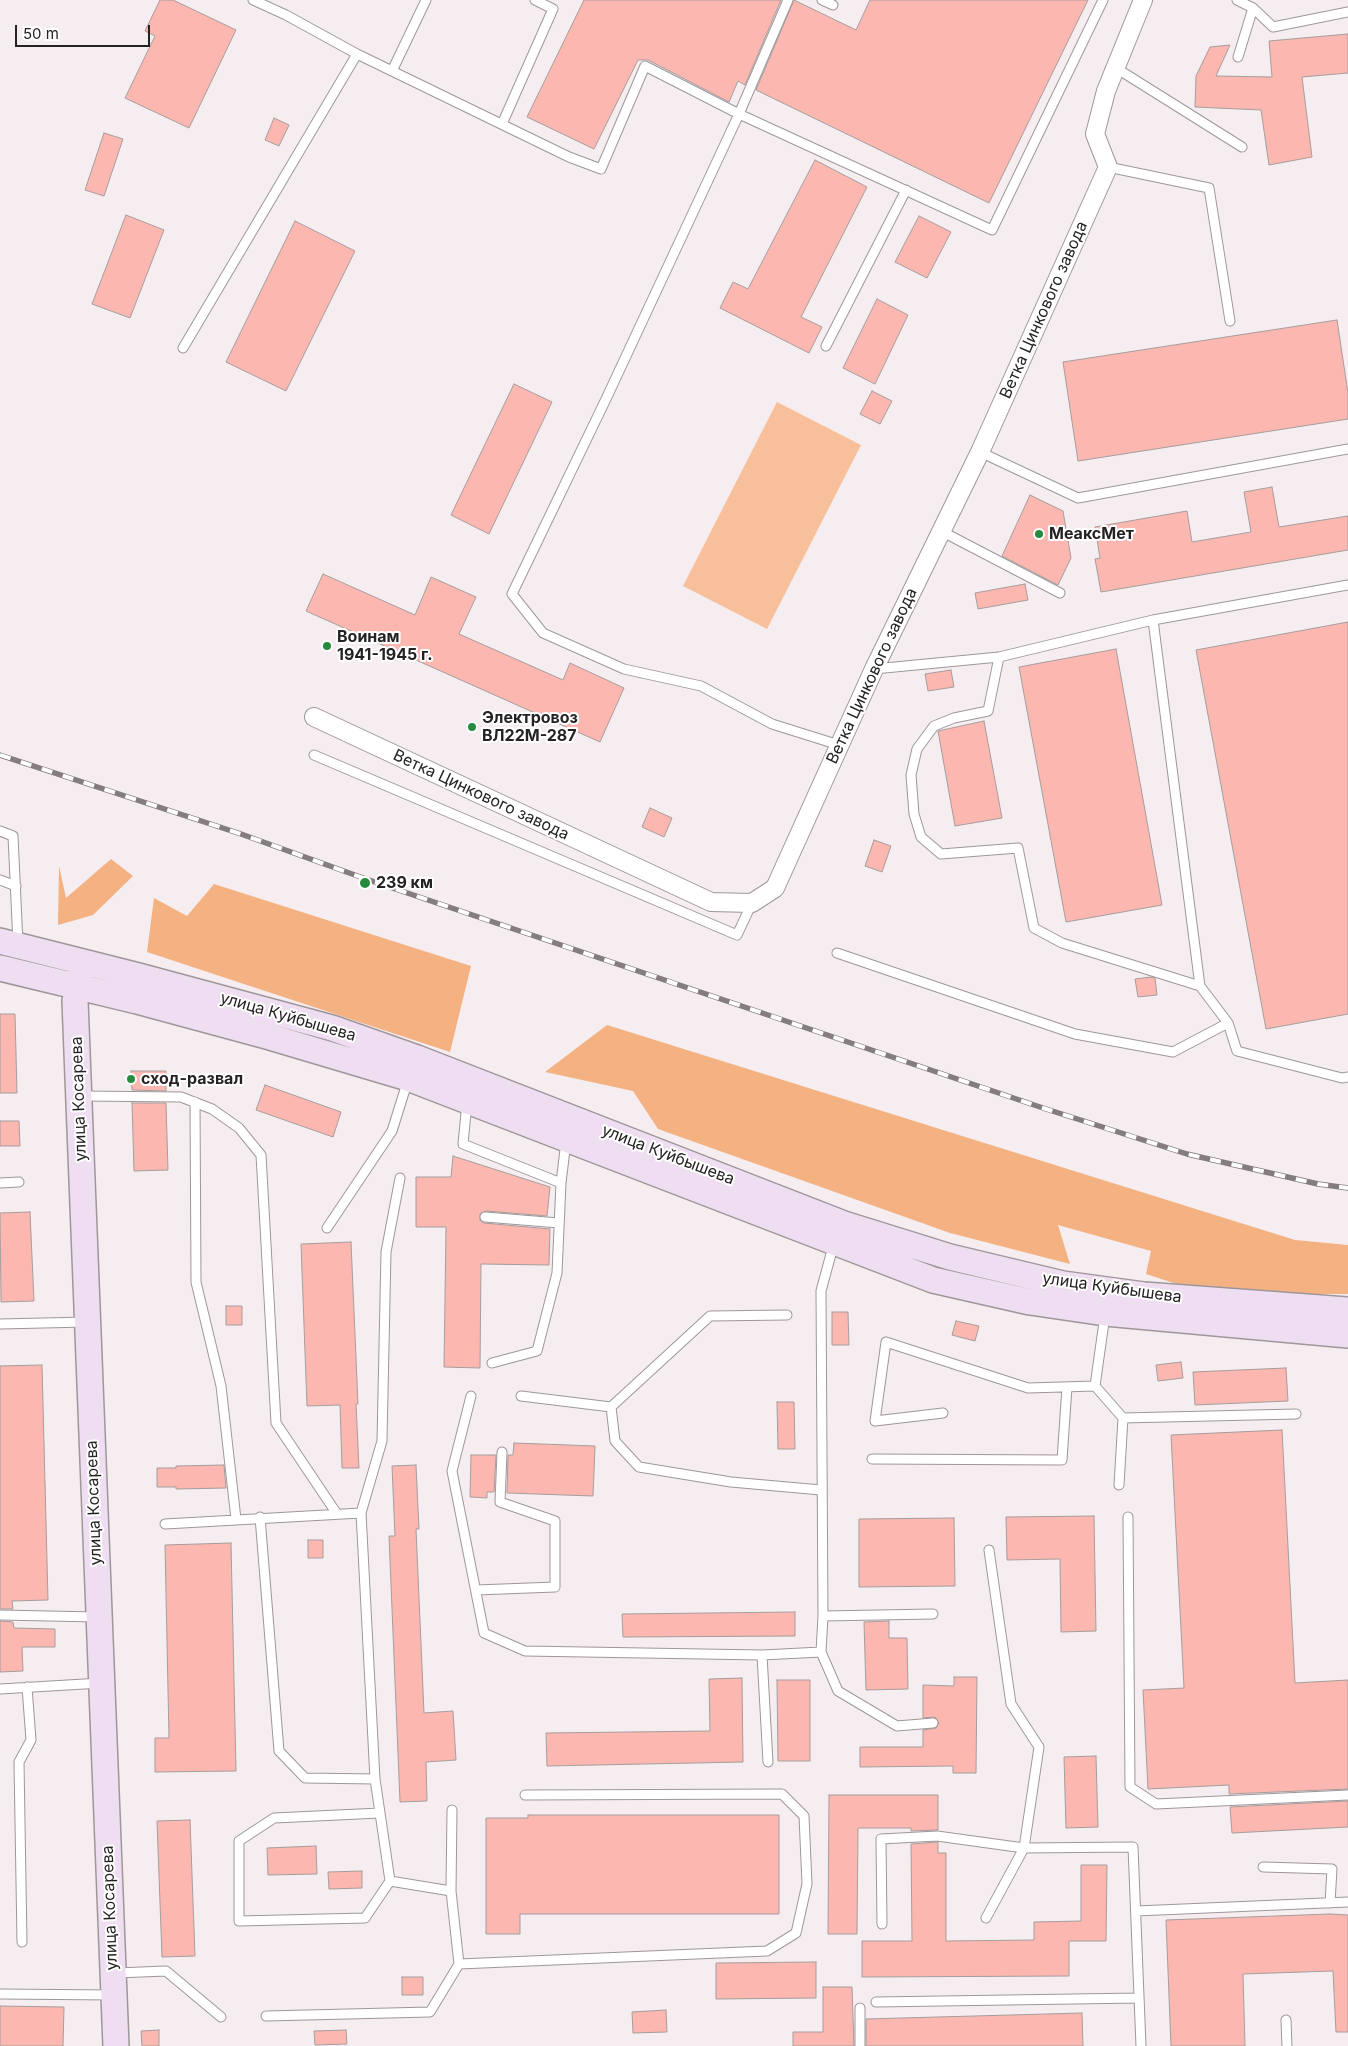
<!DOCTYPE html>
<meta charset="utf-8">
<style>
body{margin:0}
#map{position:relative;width:1348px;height:2046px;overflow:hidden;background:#f6edf0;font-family:Inter,sans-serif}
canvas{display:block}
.scale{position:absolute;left:15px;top:25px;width:135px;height:22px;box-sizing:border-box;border:2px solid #252223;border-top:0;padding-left:6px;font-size:15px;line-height:18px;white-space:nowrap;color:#252223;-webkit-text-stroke:4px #fff;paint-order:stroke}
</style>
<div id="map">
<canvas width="1348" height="2046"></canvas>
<div class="scale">50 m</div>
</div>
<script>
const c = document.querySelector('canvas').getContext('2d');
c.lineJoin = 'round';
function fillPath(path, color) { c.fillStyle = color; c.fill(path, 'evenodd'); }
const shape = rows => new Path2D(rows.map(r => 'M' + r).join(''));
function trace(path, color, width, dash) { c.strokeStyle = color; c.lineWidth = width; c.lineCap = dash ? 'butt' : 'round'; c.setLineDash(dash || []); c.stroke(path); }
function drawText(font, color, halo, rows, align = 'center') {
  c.font = font + ' Inter,sans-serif'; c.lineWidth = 4; c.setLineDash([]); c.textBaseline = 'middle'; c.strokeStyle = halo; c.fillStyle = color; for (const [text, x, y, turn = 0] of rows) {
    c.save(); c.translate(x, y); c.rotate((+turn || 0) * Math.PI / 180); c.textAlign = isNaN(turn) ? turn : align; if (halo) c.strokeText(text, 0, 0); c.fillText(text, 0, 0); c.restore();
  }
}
fillPath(shape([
 [777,402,861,445,767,629,683,586]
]), '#f7c09a');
fillPath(shape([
 [111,859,133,876,93,915,58,925,59,866,66,898],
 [214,884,471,966,450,1052,147,952,154,898,187,916],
 [607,1025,1295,1240,1348,1245,1348,1294,1207,1294,1146,1274,1151,1251,1058,1225,1070,1264,950,1233,658,1129,633,1091,545,1072]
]), '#f4b181');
const building = shape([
 [160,0,173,0,236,30,189,128,125,98,155,36,145,31,160,0],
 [584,0,781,0,745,85,738,81,729,102,648,60,638,60,594,149,527,117,584,0],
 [794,0,856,30,870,0,1088,0,989,203,756,90,794,0],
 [1348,34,1348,73,1302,77,1312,157,1269,165,1261,110,1195,107,1196,76,1210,47,1230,45,1216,76,1272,77,1269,41,1348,34],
 [274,118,289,125,279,146,265,140,274,118],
 [104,133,123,139,104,196,85,190,104,133],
 [815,160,867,187,801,317,822,327,809,353,720,308,733,282,748,289,815,160],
 [126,215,164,230,130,318,92,304,126,215],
 [919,216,951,232,927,278,895,262,919,216],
 [295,221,355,251,286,391,226,362,295,221],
 [877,299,908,315,875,384,843,368,877,299],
 [1337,320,1348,393,1348,419,1078,461,1063,362,1337,320],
 [514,384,552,402,489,534,451,515,514,384],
 [872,391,892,401,880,424,860,414,872,391],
 [1272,487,1279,527,1348,516,1348,550,1101,592,1095,559,1100,558,1095,527,1187,511,1192,542,1251,532,1244,492,1272,487],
 [1030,495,1063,511,1071,558,1058,585,1002,556,1030,495],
 [323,574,415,615,431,577,476,597,459,634,563,680,570,663,624,688,600,742,306,611,323,574],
 [1025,584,1028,600,978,609,975,593,1025,584],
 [1348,622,1348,1014,1266,1029,1196,650,1348,622],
 [1116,649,1162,905,1066,922,1019,667,1116,649],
 [951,670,954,687,928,691,925,674,951,670],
 [984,721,1002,818,955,826,938,731,984,721],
 [650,808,672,818,664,837,642,827,650,808],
 [874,840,891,846,882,872,865,866,874,840],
 [1151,977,1155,978,1157,995,1138,997,1135,979,1151,977],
 [0,1014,15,1014,17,1093,0,1093,0,1014],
 [131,1071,166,1071,166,1091,132,1090,131,1071],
 [265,1085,341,1112,333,1137,256,1110,265,1085],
 [132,1103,166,1103,168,1170,134,1171,132,1103],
 [0,1121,19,1121,20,1146,0,1146,0,1121],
 [453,1156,550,1187,547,1216,486,1211,480,1214,480,1220,484,1223,550,1229,549,1265,481,1264,480,1368,444,1367,446,1227,416,1227,416,1177,451,1177,453,1156],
 [30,1212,34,1301,1,1302,0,1213,30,1212],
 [351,1242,358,1404,356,1404,359,1468,342,1468,340,1405,307,1406,301,1244,351,1242],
 [226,1306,242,1306,242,1325,226,1325,226,1306],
 [832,1312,848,1312,849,1345,832,1345,832,1312],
 [956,1321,979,1326,975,1341,952,1335,956,1321],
 [1181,1362,1183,1378,1158,1381,1156,1365,1181,1362],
 [42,1365,48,1600,12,1601,13,1609,0,1609,0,1366,42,1365],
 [1286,1368,1288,1401,1195,1405,1193,1372,1286,1368],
 [777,1402,794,1402,795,1449,778,1449,777,1402],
 [1282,1430,1295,1683,1348,1680,1348,1789,1229,1794,1229,1785,1148,1789,1143,1690,1184,1688,1171,1435,1282,1430],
 [514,1443,595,1446,593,1496,507,1493,508,1455,513,1455,514,1443],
 [471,1455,496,1455,494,1492,487,1492,487,1498,470,1497,471,1455],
 [224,1465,226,1488,176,1489,176,1487,157,1487,157,1468,176,1468,176,1466,224,1465],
 [416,1465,419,1529,416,1529,424,1713,453,1711,456,1760,426,1762,427,1801,400,1802,389,1536,395,1536,392,1466,416,1465],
 [1094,1516,1096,1631,1061,1632,1060,1559,1007,1560,1006,1517,1094,1516],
 [954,1518,955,1586,859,1587,859,1519,954,1518],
 [308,1540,323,1540,323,1558,308,1558,308,1540],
 [231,1543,236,1771,155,1772,155,1738,169,1738,165,1545,231,1543],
 [795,1612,795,1636,623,1637,622,1614,795,1612],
 [0,1621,13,1622,14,1628,55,1629,55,1647,22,1647,23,1671,0,1672,0,1621],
 [889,1621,889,1638,907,1638,908,1689,866,1690,864,1622,889,1621],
 [954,1677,977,1677,976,1773,953,1773,953,1766,860,1767,860,1747,923,1747,923,1730,936,1728,939,1723,935,1717,923,1718,923,1685,954,1686,954,1677],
 [742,1678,743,1762,547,1766,546,1733,710,1731,709,1679,742,1678],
 [777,1680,810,1680,810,1761,778,1761,777,1680],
 [1096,1756,1098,1827,1066,1828,1064,1757,1096,1756],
 [829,1795,938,1795,938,1830,911,1831,911,1828,858,1828,857,1934,828,1934,829,1795],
 [1348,1801,1348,1827,1232,1833,1230,1807,1348,1801],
 [528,1815,779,1815,779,1914,520,1914,520,1934,486,1934,486,1818,528,1818,528,1815],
 [190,1820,195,1956,162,1957,157,1821,190,1820],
 [938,1842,938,1853,946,1853,946,1941,1034,1940,1034,1922,1081,1921,1081,1865,1107,1865,1106,1941,1069,1941,1069,1976,862,1977,862,1941,912,1941,911,1844,938,1842],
 [316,1846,317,1874,268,1875,267,1848,316,1846],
 [362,1871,362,1888,329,1889,328,1872,362,1871],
 [1330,1914,1348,1915,1348,2032,1336,2032,1333,1971,1243,1974,1245,2046,1171,2046,1166,1920,1330,1914],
 [816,1962,816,1998,716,1999,716,1963,816,1962],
 [402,1977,423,1977,423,1995,402,1995,402,1977],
 [823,1987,852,1987,854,2046,793,2046,793,2032,823,2032,823,1987],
 [0,2006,64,2007,63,2046,0,2046,0,2006],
 [666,2010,667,2032,633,2033,632,2012,666,2010],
 [1082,2013,1083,2046,866,2046,866,2019,1082,2013],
 [159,2030,159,2046,142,2046,141,2031,159,2030],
 [346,2030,347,2044,315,2045,314,2031,346,2030]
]);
fillPath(building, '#fbb7b0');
trace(building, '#a59d9c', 1);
const lane = shape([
 [253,0,286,15,357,54,569,157,601,169,645,66,739,114,992,230,1103,0],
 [788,0,739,114,606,399,512,594,543,633,624,669,701,686,772,724,839,745],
 [822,0,833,5],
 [1237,0,1253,8,1273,27,1348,12],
 [1238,57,1253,8],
 [1116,68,1242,147],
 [392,71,426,0],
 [502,124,553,9,535,0],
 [1108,167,1209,188,1230,321],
 [826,346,906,190],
 [183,348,357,54],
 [980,452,1078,498,1348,449],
 [941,531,1060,593],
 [1153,620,1200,986],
 [999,657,988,711,954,718,934,726,917,749,911,775,914,814,921,837,941,854,1018,848,1034,928,1062,943,1200,986,1228,1023,1237,1051,1342,1078,1348,1077],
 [874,669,999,657,1153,620,1348,585],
 [314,755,737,935,752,903],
 [0,831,13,836,18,944],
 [0,880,16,886],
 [837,953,1075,1034,1173,1052,1228,1023],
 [81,1096,181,1097,212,1109,239,1128,261,1155,276,1423,337,1514],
 [195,1102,196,1282,221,1386,236,1519],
 [467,1103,463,1144,561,1183],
 [400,1178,386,1252,382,1441,361,1513,375,1779,390,1881,451,1891],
 [0,1183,19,1182],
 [485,1217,559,1223],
 [327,1228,392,1131,408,1080],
 [787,1315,710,1316,611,1407,615,1441,639,1467,731,1482,821,1490],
 [1105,1315,1095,1386,1123,1418,1119,1485],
 [0,1324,87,1322],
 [492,1363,537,1351,557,1273,561,1183,566,1141],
 [471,1396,452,1471,484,1633,525,1651,762,1655,821,1652,823,1616,821,1291,834,1243],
 [521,1396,611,1407],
 [943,1413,875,1421,886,1342,1028,1388,1095,1386],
 [1123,1418,1296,1414],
 [872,1459,1062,1460,1067,1387],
 [260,1517,279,1751,305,1778,375,1779],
 [1128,1517,1130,1787,1156,1804,1348,1795],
 [165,1524,361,1513],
 [476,1590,555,1587,555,1521,500,1502,502,1452],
 [0,1615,97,1617],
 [823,1616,933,1614],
 [821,1652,838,1691,897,1726,933,1723],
 [762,1655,768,1762],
 [0,1689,101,1683],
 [452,1810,451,1891,459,1964],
 [380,1813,274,1818,239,1841,239,1921,365,1918,390,1881],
 [1263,1867,1332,1869,1330,1903],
 [1136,1911,1348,1902],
 [986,1918,1024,1848,1039,1747,1011,1704,989,1550],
 [882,1924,881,1839,937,1836,1024,1848,1133,1847,1141,2046],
 [22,1942,19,1762,31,1740,27,1687],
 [116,1973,166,1971,221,2017],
 [0,1994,113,1995],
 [876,2002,1139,1998],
 [860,2008,860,2046],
 [266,2016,430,2012,459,1964,767,1951,796,1933,807,1884,804,1816,782,1794,525,1795],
 [1286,2020,1287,2046]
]);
const street = shape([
 [314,717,711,902,752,903,775,888,874,669,980,452,1108,167,1095,134,1106,91,1143,0]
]);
const secondary = shape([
 [0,941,139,976,332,1028,417,1058,844,1224,950,1257,1063,1284,1144,1295,1348,1310],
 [0,968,137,1001,270,1037,408,1078,933,1280,1030,1302,1105,1313,1348,1335],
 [81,970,75,1001,116,2046]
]);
trace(lane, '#9e9799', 11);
trace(street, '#9e9799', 20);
trace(secondary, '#9e9799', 28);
trace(lane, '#fff', 9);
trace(street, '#fff', 18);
trace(secondary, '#efdef1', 25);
const rail = shape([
 [0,755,241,834,366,879,1043,1108,1187,1154,1318,1184,1348,1188]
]);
trace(rail, '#837d7f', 5.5);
trace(rail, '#fff', 4, [11]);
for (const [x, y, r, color] of [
 [1039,534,5,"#278b3f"],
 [327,646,5,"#278b3f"],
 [472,727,5,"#278b3f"],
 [365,883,6,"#278b3f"],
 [131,1079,5,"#278b3f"]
]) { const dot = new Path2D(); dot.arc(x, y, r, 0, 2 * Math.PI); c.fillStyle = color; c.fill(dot); trace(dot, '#fff', 2); }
drawText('16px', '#252223', '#fff', [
 ["Ветка Цинкового завода",1044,310,-66],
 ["Ветка Цинкового завода",872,676,-65],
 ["Ветка Цинкового завода",481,795,25],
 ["улица Куйбышева",288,1017,16],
 ["улица Косарева",79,1099,-92],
 ["улица Куйбышева",668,1155,21],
 ["улица Куйбышева",1112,1288,8],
 ["улица Косарева",94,1503,-92],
 ["улица Косарева",110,1908,-92]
]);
drawText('bold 16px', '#252223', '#fff', [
 ["МеаксМет",1049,534],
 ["Воинам",337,637],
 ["1941-1945 г.",337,655],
 ["Электровоз",482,718],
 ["ВЛ22М-287",482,736],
 ["239 км",376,883],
 ["сход-развал",141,1079]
], 'left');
</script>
